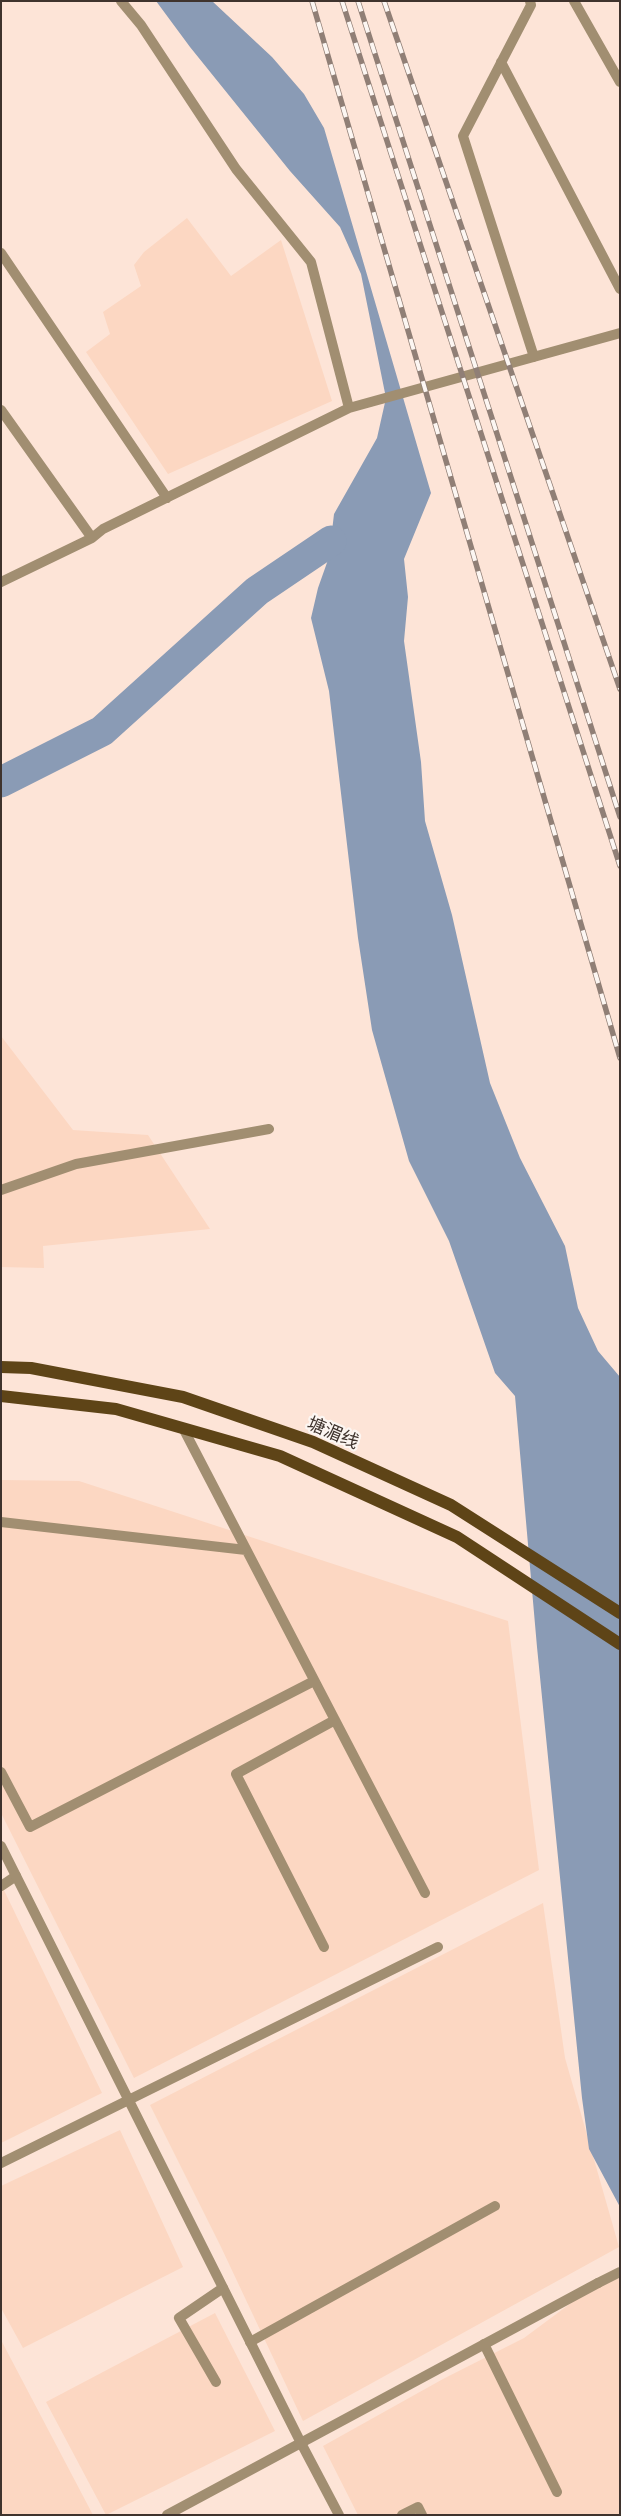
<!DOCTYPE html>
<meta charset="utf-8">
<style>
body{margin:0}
#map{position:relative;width:621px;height:2516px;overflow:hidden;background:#fde4d7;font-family:Lato,sans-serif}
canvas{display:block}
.frame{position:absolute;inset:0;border:2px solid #3f332d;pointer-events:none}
</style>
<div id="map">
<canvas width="621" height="2516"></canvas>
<div class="frame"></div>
</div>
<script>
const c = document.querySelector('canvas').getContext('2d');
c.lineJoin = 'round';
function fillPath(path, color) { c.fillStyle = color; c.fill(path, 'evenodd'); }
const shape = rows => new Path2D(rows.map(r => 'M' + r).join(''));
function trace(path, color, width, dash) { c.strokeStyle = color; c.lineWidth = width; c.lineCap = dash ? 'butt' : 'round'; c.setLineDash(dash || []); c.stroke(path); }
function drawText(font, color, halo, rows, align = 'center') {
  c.font = font + ' Lato,"Noto Sans SC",sans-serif'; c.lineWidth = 4.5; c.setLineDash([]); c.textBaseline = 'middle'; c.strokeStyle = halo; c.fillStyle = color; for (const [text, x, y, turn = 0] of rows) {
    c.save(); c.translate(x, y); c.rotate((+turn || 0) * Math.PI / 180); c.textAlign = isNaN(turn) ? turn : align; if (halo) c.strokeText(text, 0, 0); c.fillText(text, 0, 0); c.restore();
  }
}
fillPath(shape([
 [187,218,231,276,281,240,332,401,168,474,86,352,110,334,103,312,141,286,134,265,144,252],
 [1,1036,73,1130,148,1135,210,1229,43,1246,44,1268,1,1267],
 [1,1480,79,1481,508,1621,539,1870,134,2078,1,1813],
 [1,1884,102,2093,1,2143],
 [543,1903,565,2058,619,2247,303,2421,221,2247,150,2105],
 [120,2130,183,2267,23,2348,1,2308,1,2186],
 [620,2278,620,2515,358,2515,323,2446,443,2379,524,2338,598,2283],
 [215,2313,275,2431,106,2515,46,2402],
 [1,2340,93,2515,1,2515]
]), '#fcd7c2');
fillPath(shape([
 [156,1,212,1,272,57,304,94,324,128,431,493,404,559,408,597,404,641,421,762,425,821,452,915,490,1083,520,1158,565,1246,578,1308,598,1351,620,1377,620,2207,589,2149,582,2098,537,1647,515,1396,495,1373,449,1241,409,1161,372,1030,358,938,329,691,311,618,318,588,329,557,334,514,377,438,386,398,361,274,340,227,290,171,190,47]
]), '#8a9bb5');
trace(shape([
 [1,782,102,731,257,591,331,541]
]), '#8a9bb5', 31);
trace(shape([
 [121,1,141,25,236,169,311,262,349,408],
 [530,1,531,5,463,136,534,357],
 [574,1,620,82],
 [501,62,620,289],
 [1,253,167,498],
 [1,410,92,538],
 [1,582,92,538,103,529,349,408,620,333],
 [1,1190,76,1164,269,1129],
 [183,1428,425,1893],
 [1,1522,246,1550],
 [1,1772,30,1827,314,1681],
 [1,1886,16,1876],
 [324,1947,236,1774,335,1720],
 [598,2283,620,2272],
 [250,2342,495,2206],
 [484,2344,557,2492],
 [216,2382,179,2318,223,2288],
 [301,2443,339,2515],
 [402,2515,418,2507,422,2515]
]), '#a18e71', 10);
trace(shape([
 [1,1846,301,2443],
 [1,2163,438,1947],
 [167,2515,598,2283]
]), '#a18e71', 10);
trace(shape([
 [1,1367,31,1368,183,1397,313,1442,451,1505,620,1613],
 [1,1396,116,1409,280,1456,457,1537,620,1644]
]), '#5e4417', 12);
const rail = shape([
 [312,1,620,1058],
 [342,1,620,866],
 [358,1,620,817],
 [384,1,620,689]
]);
trace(rail, '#907f76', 5.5);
trace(rail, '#fcf6f2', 4, [11]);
drawText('18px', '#3f332d', '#fcf6f2', [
 ["塘湄线",333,1433,23]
]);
</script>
